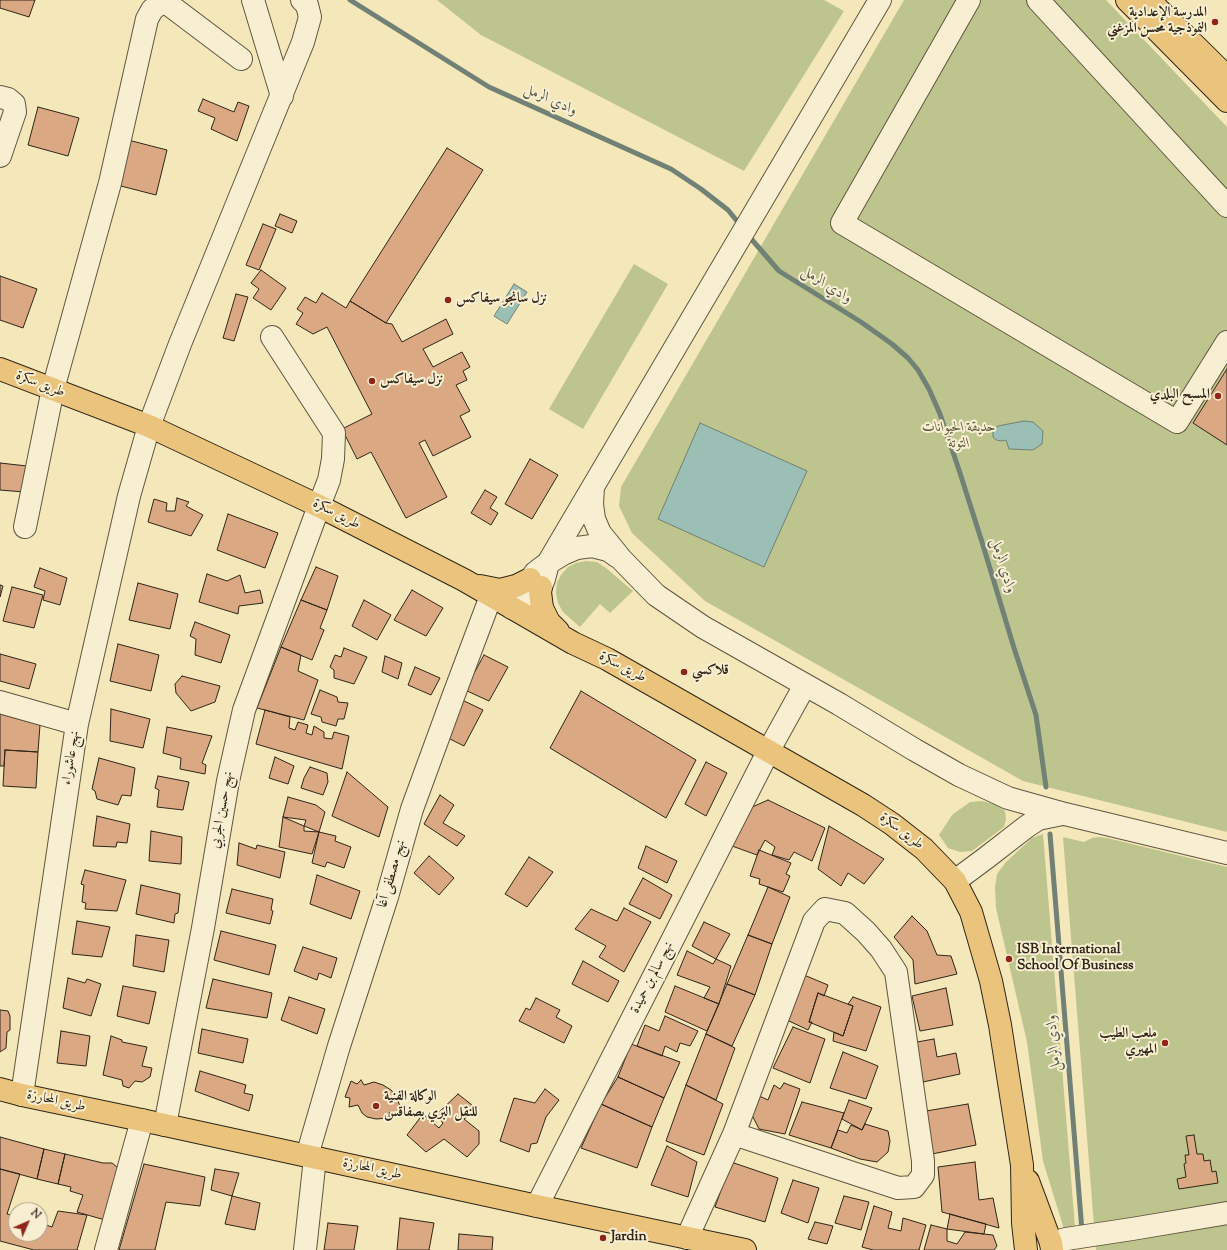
<!DOCTYPE html>
<meta charset="utf-8">
<style>
body{margin:0}
#map{position:relative;width:1227px;height:1250px;overflow:hidden;background:#f4e7b9;font-family:"Sorts Mill Goudy",serif}
canvas{display:block}
.north{position:absolute;left:8px;top:1202px;width:40px;height:40px;box-sizing:border-box;background:#f8efd2;border:1px solid #a89e88;border-radius:50%;rotate:45deg;font-size:11px;font-weight:700;line-height:16px;text-align:center;color:#302518}
.north::after{content:'';display:block;margin:auto;width:14px;height:18px;background:#8f2418;clip-path:polygon(50% 0,100% 100%,50% 72%,0 100%)}
</style>
<div id="map">
<canvas width="1227" height="1250"></canvas>
<div class="north">N</div>
</div>
<script>
const c = document.querySelector('canvas').getContext('2d');
c.lineJoin = 'round';
function fillPath(path, color) { c.fillStyle = color; c.fill(path, 'evenodd'); }
const shape = rows => new Path2D(rows.map(r => 'M' + r).join(''));
function trace(path, color, width, dash) { c.strokeStyle = color; c.lineWidth = width; c.lineCap = dash ? 'butt' : 'round'; c.setLineDash(dash || []); c.stroke(path); }
function drawText(font, color, halo, rows, align = 'center') {
  c.font = font + ' "Sorts Mill Goudy",Amiri,serif'; c.lineWidth = 4; c.setLineDash([]); c.textBaseline = 'middle'; c.strokeStyle = halo; c.fillStyle = color; for (const [text, x, y, turn = 0] of rows) {
    c.save(); c.translate(x, y); c.rotate((+turn || 0) * Math.PI / 180); c.textAlign = isNaN(turn) ? turn : align; if (halo) c.strokeText(text, 0, 0); c.fillText(text, 0, 0); c.restore();
  }
}
fillPath(shape([
 [437,0,824,0,844,11,744,171,481,35],
 [904,0,1106,0,1227,127,1227,832,1023,781,705,601,632,533,619,506,621,487],
 [634,264,668,284,583,429,549,409],
 [586,561,597,562,606,568,633,591,610,613,600,604,580,627,563,612,558,603,556,593,557,583,561,575,568,567,576,563],
 [982,801,997,805,1005,811,1006,819,1004,827,972,851,960,852,948,848,939,835,952,815,970,802],
 [1043,834,1075,1227,1064,1229,1043,1161,1027,1042,996,908,995,887,997,874,1006,862,1032,838],
 [1063,837,1084,842,1092,838,1099,837,1107,838,1227,867,1227,1250,1096,1250]
]), '#bec48d');
const water = shape([
 [514,284,527,292,507,324,494,316,514,284],
 [1024,421,1033,422,1043,431,1042,444,1033,450,1009,449,1006,440,1002,441,996,440,993,437,993,430,998,426,1024,421],
 [700,423,807,471,764,567,658,519,700,423]
]);
fillPath(water, '#9cbfb5');
trace(water, '#718176', 1);
trace(shape([
 [350,0,489,87,671,169,701,189,728,210,741,226],
 [747,234,779,271,861,322,892,344,908,358,918,370,929,389,940,414,960,473,982,542,1014,648,1036,715,1046,787],
 [1050,834,1082,1231]
]), '#718176', 5);
const building = shape([
 [0,0,35,0,29,17,0,8,0,0],
 [203,99,234,112,238,102,249,106,237,141,211,129,215,118,198,111,203,99],
 [38,107,79,118,68,156,28,145,38,107],
 [128,140,167,150,156,195,117,185,128,140],
 [447,148,483,170,386,323,350,301,447,148],
 [280,214,297,221,292,233,275,226,280,214],
 [263,224,276,229,259,270,246,265,263,224],
 [261,270,286,288,271,310,253,298,259,289,251,283,261,270],
 [0,276,37,289,23,328,0,320,0,276],
 [322,293,346,308,350,301,386,323,392,324,402,342,446,319,453,334,423,349,433,367,462,352,470,367,463,371,467,380,456,385,470,411,460,416,471,437,433,456,425,440,419,443,447,497,406,518,371,452,357,459,342,429,372,414,327,327,313,334,296,324,303,313,297,309,305,297,316,303,322,293],
 [236,294,248,297,234,341,223,338,236,294],
 [1227,369,1227,445,1193,423,1227,369],
 [530,459,558,475,532,519,505,504,530,459],
 [0,463,27,466,24,492,0,490,0,463],
 [485,490,497,497,490,508,498,513,491,525,471,513,485,490],
 [177,498,189,502,186,506,203,515,191,536,148,522,154,499,167,503,166,511,175,511,177,498],
 [228,514,278,533,265,568,217,550,228,514],
 [316,567,338,576,327,610,301,600,316,567],
 [40,568,67,578,60,605,43,600,45,591,34,587,40,568],
 [207,574,227,581,240,575,245,593,260,590,263,603,239,606,238,614,199,602,207,574],
 [138,583,178,594,170,629,129,620,138,583],
 [0,585,3,586,0,597,0,585],
 [12,587,43,595,34,628,3,621,12,587],
 [412,590,443,608,426,636,394,620,412,590],
 [301,600,327,610,320,628,324,630,312,660,281,647,301,600],
 [364,600,391,615,377,640,352,626,364,600],
 [195,622,230,635,221,663,195,655,196,639,190,636,195,622],
 [118,644,159,655,151,691,110,681,118,644],
 [281,647,301,655,298,671,318,680,304,720,257,708,281,647],
 [344,648,367,657,354,684,334,678,334,670,330,667,335,655,341,657,344,648],
 [0,654,36,664,29,689,0,681,0,654],
 [484,655,508,667,489,701,465,690,484,655],
 [385,656,402,663,398,679,382,672,385,656],
 [415,667,440,678,431,695,408,685,415,667],
 [182,676,220,686,215,702,191,711,176,693,175,684,182,676],
 [320,690,337,697,338,702,348,703,344,719,338,719,336,726,322,722,321,717,311,714,320,690],
 [581,691,696,760,666,818,550,748,581,691],
 [460,699,483,710,464,746,446,737,460,699],
 [111,709,150,719,143,748,110,741,111,709],
 [265,710,290,717,289,728,295,730,298,722,308,725,306,733,312,735,314,726,324,732,324,738,332,739,334,732,349,736,342,769,256,744,265,710],
 [0,714,40,725,38,752,5,750,4,766,0,766,0,714],
 [167,727,212,736,202,763,206,765,205,774,180,769,181,758,163,753,167,727],
 [5,750,38,752,36,788,3,786,5,750],
 [275,757,294,766,288,784,269,778,275,757],
 [99,758,135,768,131,796,122,795,118,805,97,799,95,791,92,789,99,758],
 [706,762,727,773,706,816,685,804,706,762],
 [310,767,327,773,328,782,323,795,301,788,304,778,310,767],
 [347,772,388,807,379,837,332,816,347,772],
 [158,776,189,782,183,810,157,807,159,790,155,788,158,776],
 [440,795,454,805,443,823,465,836,457,846,424,824,440,795],
 [288,797,316,805,325,812,319,832,304,826,306,820,283,817,288,797],
 [768,800,825,828,812,861,794,852,789,860,772,855,775,847,765,840,757,855,732,846,750,808,768,800],
 [97,816,130,824,127,843,117,842,116,847,93,846,97,816],
 [283,817,304,826,304,831,319,832,312,854,279,847,283,817],
 [829,826,884,859,864,884,848,873,841,886,818,869,829,826],
 [151,831,182,837,181,864,149,861,151,831],
 [319,832,336,836,335,841,351,847,344,868,327,862,325,867,312,863,319,832],
 [239,843,256,849,257,845,285,852,280,878,237,865,239,843],
 [646,846,677,861,667,883,638,868,646,846],
 [759,850,791,863,786,874,790,876,783,892,759,884,760,879,750,876,759,850],
 [429,856,454,878,439,895,414,873,429,856],
 [529,857,553,872,527,907,505,894,529,857],
 [85,870,126,880,117,911,85,909,86,903,82,902,84,885,81,884,85,870],
 [317,875,360,891,351,919,310,904,317,875],
 [643,878,672,895,660,919,629,904,643,878],
 [141,885,180,894,178,913,175,914,174,923,136,914,141,885],
 [768,887,790,897,772,944,748,935,768,887],
 [232,889,273,899,271,910,273,911,270,924,226,913,232,889],
 [624,908,651,922,624,972,599,957,606,946,575,929,591,909,617,921,624,908],
 [912,916,927,931,937,955,951,956,957,974,915,984,913,960,894,937,912,916],
 [77,921,110,927,102,957,72,954,77,921],
 [704,922,730,934,716,959,692,946,704,922],
 [221,931,276,945,269,975,214,960,221,931],
 [136,935,169,940,164,972,133,966,136,935],
 [748,935,772,944,755,995,727,984,748,935],
 [303,947,337,958,331,978,319,973,317,980,294,971,303,947],
 [687,951,713,964,716,959,731,966,719,1004,704,998,710,987,677,975,687,951],
 [583,961,619,981,608,1002,572,984,583,961],
 [804,975,828,985,824,996,818,993,809,1022,812,1022,808,1030,787,1020,804,975],
 [68,978,85,983,87,979,101,984,91,1016,63,1008,68,978],
 [213,979,272,993,267,1018,206,1008,213,979],
 [727,984,755,995,732,1046,706,1034,727,984],
 [123,986,156,992,149,1024,117,1016,123,986],
 [675,986,719,1004,707,1031,665,1012,675,986],
 [946,988,953,1025,920,1031,912,996,946,988],
 [818,993,853,1006,843,1036,809,1022,818,993],
 [289,997,325,1009,317,1034,281,1020,289,997],
 [853,997,881,1007,866,1051,833,1041,834,1032,843,1036,853,1006,848,1004,853,997],
 [536,998,560,1010,556,1017,572,1026,564,1043,519,1021,526,1008,530,1010,536,998],
 [0,1010,8,1011,10,1016,10,1030,7,1032,6,1048,0,1052,0,1010],
 [665,1016,698,1031,690,1046,680,1043,677,1052,665,1046,662,1056,637,1046,645,1025,659,1031,665,1016],
 [793,1027,825,1039,810,1083,773,1068,793,1027],
 [202,1029,248,1039,243,1063,198,1053,202,1029],
 [61,1031,90,1036,86,1066,57,1063,61,1031],
 [706,1034,735,1048,716,1100,686,1085,706,1034],
 [111,1036,122,1040,122,1042,147,1047,142,1066,152,1068,150,1077,142,1082,135,1081,129,1088,123,1086,122,1080,103,1075,111,1036],
 [934,1039,937,1057,956,1053,960,1074,923,1082,917,1042,934,1039],
 [631,1044,680,1062,664,1098,618,1077,631,1044],
 [843,1052,878,1066,866,1099,830,1088,843,1052],
 [200,1071,246,1085,244,1093,253,1095,249,1111,195,1091,200,1071],
 [618,1077,664,1098,652,1127,601,1104,618,1077],
 [361,1080,364,1085,374,1082,383,1085,391,1090,396,1096,401,1093,402,1099,398,1101,400,1106,397,1117,390,1112,389,1118,376,1119,367,1117,362,1113,358,1105,349,1107,350,1098,345,1097,351,1081,357,1084,361,1080],
 [784,1083,800,1089,785,1134,759,1129,750,1111,757,1095,768,1100,774,1085,780,1089,784,1083],
 [686,1085,723,1104,704,1155,666,1141,686,1085],
 [545,1089,559,1100,546,1117,537,1143,531,1144,529,1152,500,1141,514,1098,535,1103,545,1089],
 [458,1094,477,1109,464,1119,479,1131,479,1144,467,1157,444,1139,426,1152,407,1135,423,1114,439,1128,443,1123,436,1115,458,1094],
 [849,1100,872,1108,862,1130,842,1119,849,1100],
 [802,1102,844,1113,831,1148,789,1135,802,1102],
 [601,1104,652,1127,637,1168,581,1148,601,1104],
 [968,1104,976,1145,932,1154,926,1111,968,1104],
 [865,1124,888,1131,890,1141,888,1152,877,1162,860,1159,831,1148,838,1130,847,1133,851,1125,862,1130,865,1124],
 [1194,1135,1197,1154,1203,1154,1204,1161,1210,1160,1212,1172,1216,1171,1218,1183,1179,1189,1177,1179,1186,1177,1184,1164,1186,1163,1185,1155,1189,1155,1186,1136,1194,1135],
 [0,1137,44,1149,37,1179,0,1169,0,1137],
 [667,1146,697,1162,688,1197,651,1185,667,1146],
 [44,1149,65,1154,58,1184,37,1179,44,1149],
 [65,1154,103,1163,112,1163,117,1167,120,1171,105,1220,77,1212,83,1195,70,1191,71,1187,58,1184,65,1154],
 [731,1162,778,1178,765,1222,715,1207,731,1162],
 [975,1162,979,1200,993,1198,999,1228,942,1212,938,1167,975,1162],
 [144,1164,205,1177,200,1206,166,1202,155,1250,119,1250,144,1164],
 [0,1169,20,1174,7,1214,16,1216,16,1234,40,1234,40,1223,52,1227,58,1211,87,1215,77,1250,34,1250,0,1241,0,1169],
 [215,1169,239,1173,232,1196,211,1190,215,1169],
 [793,1180,819,1188,808,1223,781,1213,793,1180],
 [232,1196,260,1203,255,1230,225,1224,232,1196],
 [844,1196,869,1202,861,1230,835,1223,844,1196],
 [874,1206,892,1212,888,1228,901,1231,903,1218,926,1225,919,1250,873,1250,862,1247,874,1206],
 [950,1214,986,1224,984,1234,947,1229,950,1214],
 [400,1218,434,1223,429,1250,397,1250,400,1218],
 [815,1222,833,1226,827,1244,808,1239,815,1222],
 [328,1223,358,1226,354,1250,324,1250,328,1223],
 [931,1225,947,1229,947,1241,957,1244,965,1232,993,1235,997,1246,994,1250,924,1250,931,1225],
 [459,1234,493,1237,492,1250,458,1250,459,1234]
]);
fillPath(building, '#daa983');
trace(building, '#302518', 1);
const minor = shape([
 [253,0,282,96],
 [969,0,842,223,1177,422,1227,342],
 [1038,0,1227,206],
 [0,97,8,99,14,104,15,112,0,156],
 [593,487,592,504,594,519,600,533,621,559,656,595,703,627,839,704,915,750,959,775,1008,798,1065,814,1227,853],
 [25,527,53,389,110,183,147,19,152,10,160,3,168,4,241,59],
 [534,604,544,579,548,563,880,0],
 [512,608,535,573,548,563,563,554,577,548,592,546,608,550,618,557],
 [0,702,77,724],
 [955,881,986,858,1026,827,1038,819,1062,814],
 [22,1095,77,724,129,496,149,426,180,344,303,42,310,17,307,5,302,0],
 [165,1125,203,928,228,781,244,710,319,506,329,480,333,459,334,433,272,337],
 [307,1156,339,1046,387,897,412,809,453,697,491,596],
 [537,1206,769,750,805,685],
 [687,1238,734,1134,814,921,825,909,845,913,866,932,881,949,896,972,923,1161,923,1175,914,1187,898,1188,734,1134],
 [1051,1243,1066,1239,1132,1229,1227,1213],
 [106,1250,142,1120],
 [305,1250,315,1158]
]);
const major = shape([
 [1127,0,1227,101],
 [1149,0,1227,77],
 [0,369,149,426,319,506,464,580,573,643,607,659,863,805,892,824,924,849,955,881,971,912,991,981,1000,1025,1022,1165,1023,1223,1026,1250],
 [480,586,500,590,516,586,530,579],
 [541,587,540,592,542,608,549,622,558,631],
 [0,1089,22,1095,165,1125,537,1206,745,1250],
 [1028,1181,1051,1243,1052,1250]
]);
trace(minor, '#615640', 24);
trace(major, '#302518', 24);
trace(minor, '#f8efd2', 22);
trace(major, '#eac47c', 22);
for (const [x, y, r, color] of [
 [1215,22,4,"#8f2418"],
 [448,300,4,"#8f2418"],
 [372,381,4,"#8f2418"],
 [1218,396,4,"#8f2418"],
 [684,672,4,"#8f2418"],
 [1009,959,4,"#8f2418"],
 [1165,1043,4,"#8f2418"],
 [376,1106,4,"#8f2418"],
 [603,1238,4,"#8f2418"]
]) { const dot = new Path2D(); dot.arc(x, y, r, 0, 2 * Math.PI); c.fillStyle = color; c.fill(dot); trace(dot, '#f8efd2', 1.5); }
drawText('bold 14px', '#302518', '#f8efd2', [
 ["المدرسة الإعدادية",1207,14,"right"],
 ["النموذجية محسن المزغني",1207,30,"right"],
 ["نزل سانجو سيفاكس",456,300],
 ["نزل سيفاكس",380,381],
 ["المسبح البلدي",1210,396,"right"],
 ["قلاكسي",692,672],
 ["ISB International",1017,951],
 ["School Of Business",1017,967],
 ["ملعب الطيب",1157,1035,"right"],
 ["المهيري",1157,1051,"right"],
 ["الوكالة الفنية",384,1098],
 ["للنقل البري بصفاقس",384,1114],
 ["Jardin",611,1238]
], 'left');
drawText('14px', '#302518', '#f8efd2', [
 ["طريق سكرة",40,385,21],
 ["طريق سكرة",336,515,27],
 ["طريق سكرة",622,668,28],
 ["نهج عاشوراء",72,758,-81],
 ["نهج حسين الجربي",223,810,-80],
 ["طريق سكرة",901,832,37],
 ["نهج مصطفى آغا",393,874,-74],
 ["نهج سالم بن حميدة",653,978,-63],
 ["طريق المحارزة",56,1102,12],
 ["طريق المحارزة",372,1170,12]
]);
drawText('italic 14px', '#5b553b', '#f8efd2', [
 ["حديقة الحيوانات",959,429],
 ["التوتة",959,445]
]);
drawText('italic 15px', '#505347', '#f8efd2', [
 ["وادي الرمل",550,101,24],
 ["وادي الرمل",826,286,32],
 ["وادي الرمل",1002,566,73],
 ["وادي الرمل",1055,1043,-95]
]);
</script>
